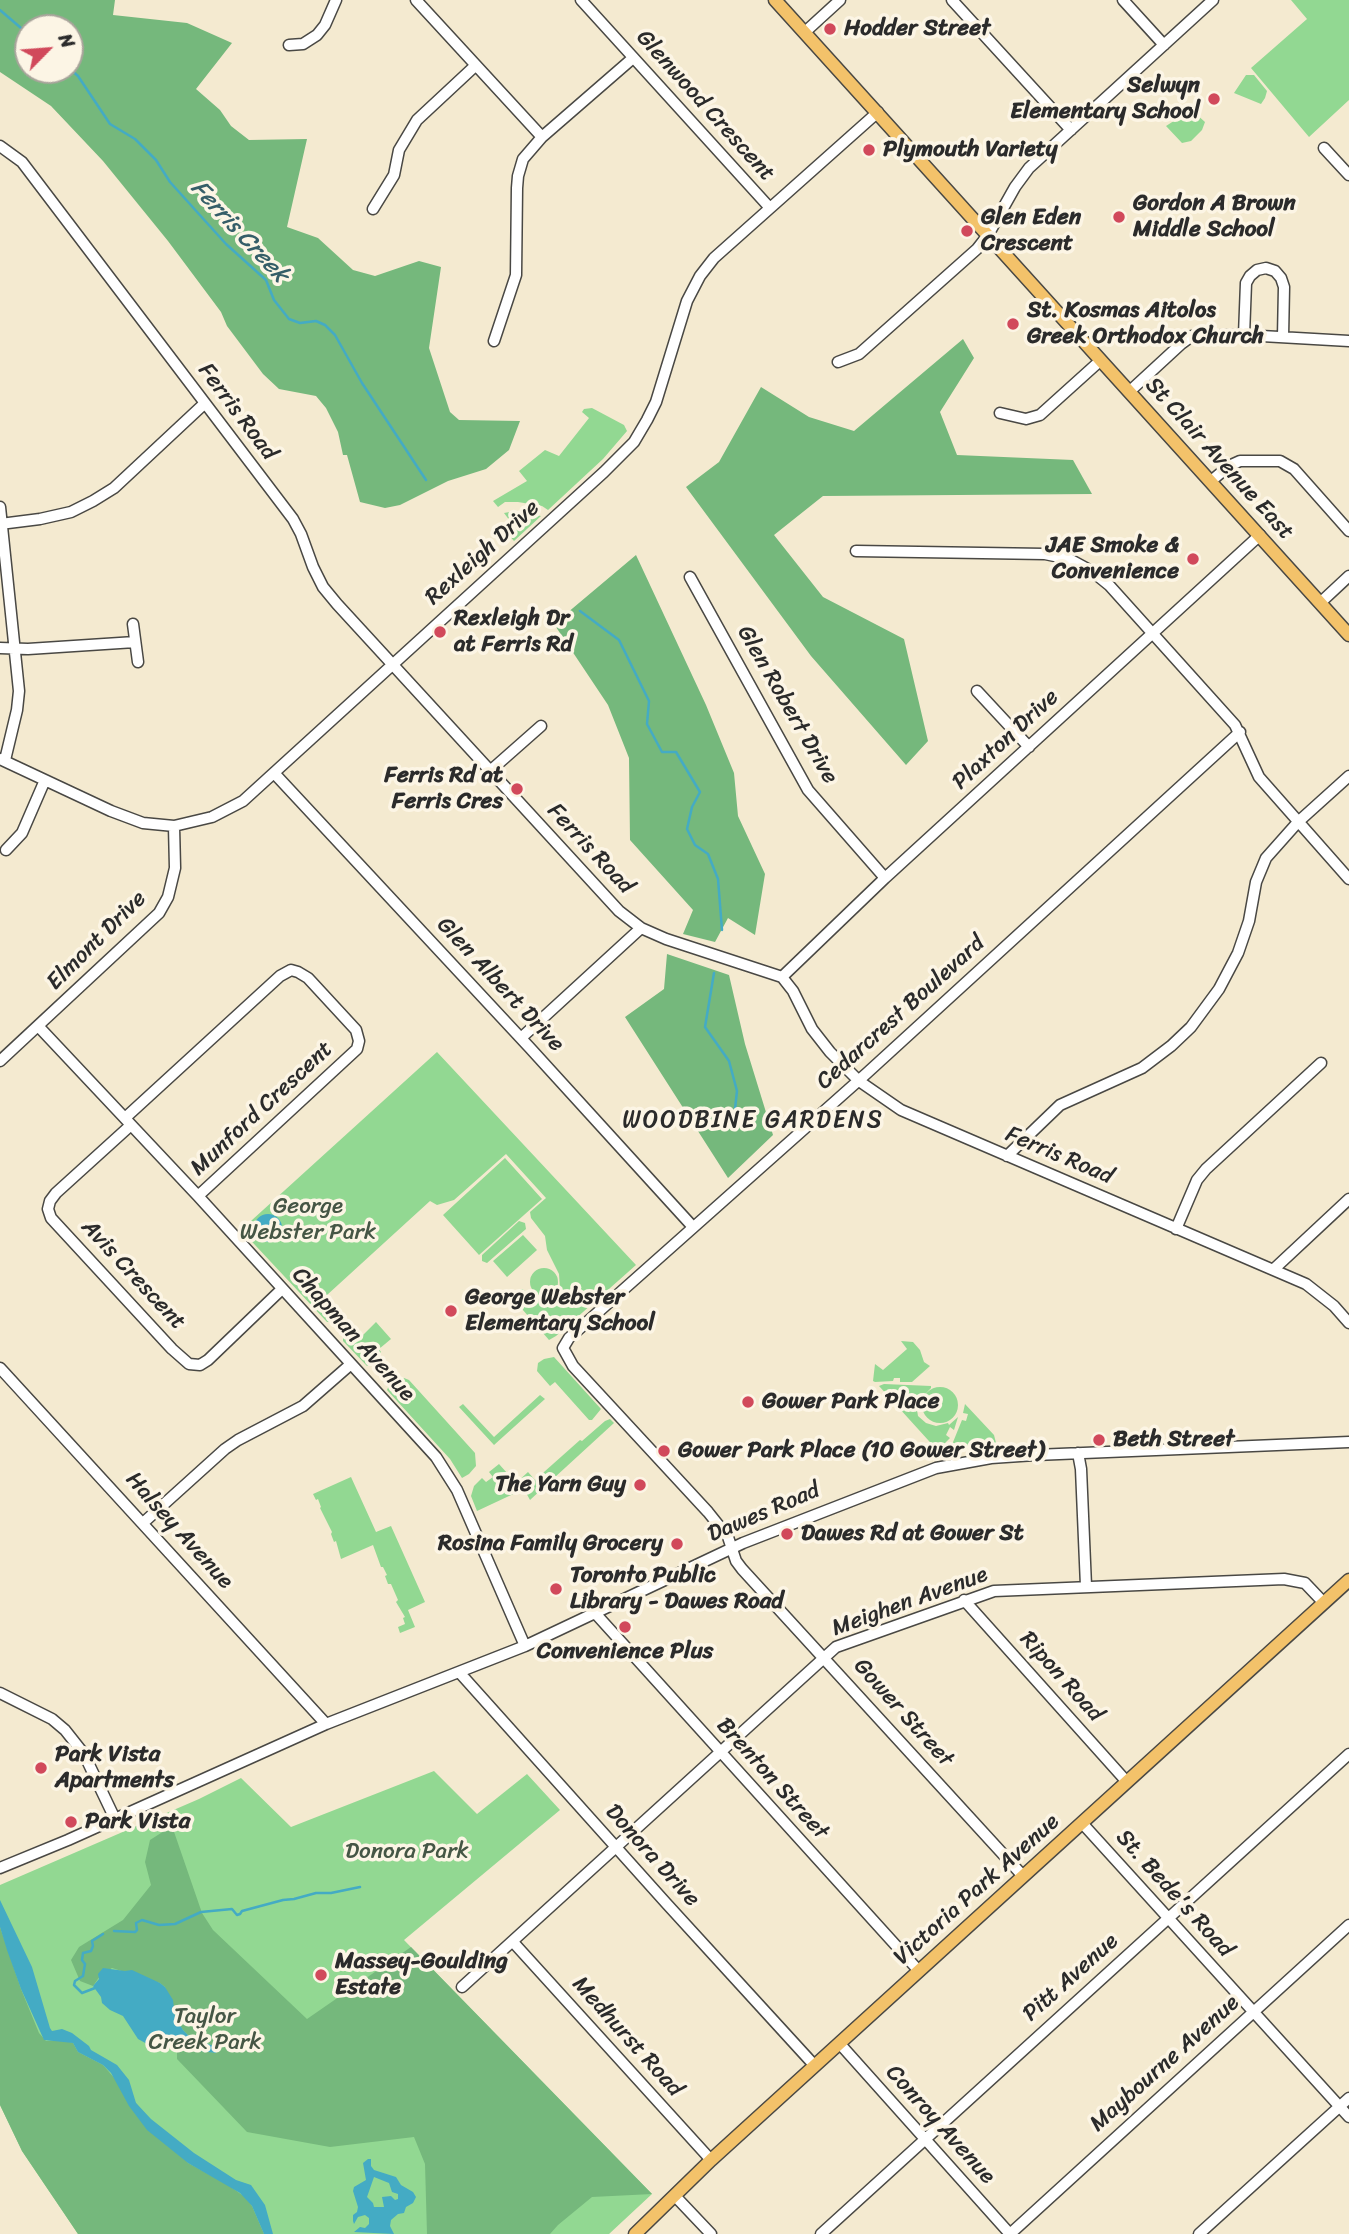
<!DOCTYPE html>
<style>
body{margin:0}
#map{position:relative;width:1349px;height:2234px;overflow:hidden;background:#f4ead0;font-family:Sriracha,sans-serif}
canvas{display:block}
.north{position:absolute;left:14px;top:14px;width:70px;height:70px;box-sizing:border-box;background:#fcf5e5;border:2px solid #a8a49b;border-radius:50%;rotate:65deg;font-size:19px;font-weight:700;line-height:28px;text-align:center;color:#2b2b2b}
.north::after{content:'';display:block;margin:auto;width:24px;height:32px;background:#d1495b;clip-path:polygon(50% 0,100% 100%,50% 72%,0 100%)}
</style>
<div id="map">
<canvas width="1349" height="2234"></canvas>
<div class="north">N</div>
</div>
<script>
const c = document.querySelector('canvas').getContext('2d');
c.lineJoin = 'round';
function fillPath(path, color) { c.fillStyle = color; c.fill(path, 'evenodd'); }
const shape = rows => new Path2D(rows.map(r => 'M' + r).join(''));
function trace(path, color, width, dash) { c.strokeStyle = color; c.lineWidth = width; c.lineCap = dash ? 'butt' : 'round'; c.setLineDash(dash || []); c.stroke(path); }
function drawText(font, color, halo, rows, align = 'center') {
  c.font = font + ' Sriracha,sans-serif'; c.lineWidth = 7; c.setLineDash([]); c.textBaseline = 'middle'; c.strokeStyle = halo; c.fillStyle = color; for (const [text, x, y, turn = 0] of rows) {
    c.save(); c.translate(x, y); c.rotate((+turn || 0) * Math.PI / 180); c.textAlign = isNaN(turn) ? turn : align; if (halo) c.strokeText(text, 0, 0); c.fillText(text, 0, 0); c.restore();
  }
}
fillPath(shape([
 [1291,0,1349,0,1349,100,1309,137,1251,68,1307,19],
 [1246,75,1254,75,1267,91,1265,98,1261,104,1234,93],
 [1195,113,1205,122,1202,130,1191,141,1182,143,1166,126,1183,115],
 [592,408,624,425,627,431,603,459,548,510,542,506,518,502,505,502,498,507,493,501,527,481,519,471,545,450,559,456,589,418,582,412,584,409],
 [515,511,541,516,514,541,502,528,510,521,504,513],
 [437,1052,636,1265,556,1336,549,1340,509,1294,522,1289,540,1300,549,1299,560,1289,559,1274,547,1250,545,1236,531,1218,530,1212,546,1198,506,1154,454,1200,437,1205,430,1201,327,1295,341,1313,338,1320,334,1322,327,1322,241,1230],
 [505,1158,542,1199,479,1255,443,1215],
 [519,1221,525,1223,526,1229,487,1263,482,1261,482,1255],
 [523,1235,537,1250,507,1277,493,1261],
 '530 1282a14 14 0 1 1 28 0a14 14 0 1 1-28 0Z',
 [376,1322,391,1339,379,1349,381,1352,367,1366,343,1341,343,1330,351,1325,358,1329,363,1335],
 [901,1341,913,1342,920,1350,924,1362,930,1366,912,1382,900,1382,900,1378,894,1378,893,1381,875,1382,873,1381,875,1364,883,1370,907,1349],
 [554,1357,601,1409,592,1420,589,1420,555,1382,550,1386,537,1371,538,1363,544,1359],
 [404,1378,409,1380,475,1453,476,1466,469,1474,462,1478,450,1459,387,1390,390,1383,397,1379],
 [884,1384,931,1386,931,1388,916,1404,918,1416,926,1423,936,1426,948,1423,949,1425,958,1417,954,1430,950,1427,946,1435,950,1438,944,1444,945,1446,941,1454,937,1453,938,1451,879,1386],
 '922 1405a18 18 0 1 1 36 0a18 18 0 1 1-36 0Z',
 [540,1395,545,1399,494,1445,459,1407,463,1404,494,1437],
 [965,1404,994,1435,996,1443,949,1452,962,1420,966,1421,968,1414,963,1413],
 [610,1419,614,1423,530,1500,524,1489,477,1511,471,1496,474,1486,482,1478,486,1482,493,1477,489,1472,499,1464,516,1483,528,1472,535,1480,580,1440,582,1441,605,1421],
 [351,1477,376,1532,391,1526,425,1602,408,1610,415,1627,400,1633,398,1627,405,1624,403,1618,405,1617,396,1602,398,1600,391,1584,388,1584,385,1576,387,1575,383,1567,381,1567,373,1545,341,1559,336,1541,334,1542,331,1534,332,1532,320,1508,321,1507,318,1499,316,1500,313,1494],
 [434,1771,477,1814,527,1774,560,1810,404,1940,652,2194,609,2234,78,2234,22,2151,0,2105,0,1885,199,1799,241,1778,291,1827]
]), '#92d892');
fillPath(shape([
 [0,0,115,0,113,15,187,23,232,43,196,89,220,110,231,126,249,140,307,139,287,227,318,238,353,270,375,276,419,261,441,267,429,348,450,412,459,420,520,421,509,450,486,469,448,481,400,505,385,508,360,502,347,455,343,455,338,432,326,408,316,396,279,389,263,374,227,326,221,312,168,241,103,161,51,106,0,72],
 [28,28,70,28,70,70,28,70],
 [963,339,974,358,940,412,957,455,1073,460,1092,494,823,496,774,535,823,597,904,639,928,741,906,765,811,656,686,487,719,462,761,387,809,417,854,431],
 [636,555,706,705,734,773,738,816,765,874,755,935,728,918,715,942,683,934,693,910,630,840,629,758,608,705,554,624],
 [667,954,729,975,745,1044,773,1135,728,1178,625,1017,664,989],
 [172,1826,202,1913,213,1930,307,2019,411,1947,652,2194,592,2197,558,2225,550,2234,427,2234,425,2164,414,2137,330,2147,247,2132,177,2059,177,2047,216,2053,210,2044,189,2036,183,2030,175,2018,165,1987,160,1983,112,1968,100,1976,93,1986,80,1981,71,1960,79,1947,123,1920,151,1885,145,1862,150,1840],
 [0,1927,21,1989,39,2033,46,2041,62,2040,73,2043,78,2052,103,2065,188,2163,228,2185,245,2197,252,2206,264,2234,78,2234,22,2151,0,2105]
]), '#75b87c');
fillPath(shape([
 '254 1228a14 14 0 1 1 28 0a14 14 0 1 1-28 0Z',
 [0,1900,32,1967,50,2028,52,2031,62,2029,72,2033,89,2046,91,2050,117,2065,129,2080,136,2103,151,2119,194,2153,236,2180,251,2185,265,2205,273,2234,264,2234,252,2206,240,2193,188,2163,147,2130,129,2106,111,2073,103,2065,78,2052,73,2043,44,2040,21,1989,7,1950,0,1927],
 [103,1968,125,1971,132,1970,160,1983,165,1987,173,2000,175,2017,183,2030,189,2036,216,2047,216,2053,192,2050,183,2046,166,2044,149,2045,138,2039,123,2016,110,2010,102,2003,101,1997,93,1986,99,1979,98,1974],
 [368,2159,371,2159,371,2166,374,2170,396,2177,401,2185,413,2192,416,2197,413,2203,406,2207,404,2213,398,2214,391,2220,390,2226,394,2234,354,2232,360,2227,365,2228,369,2224,369,2218,365,2215,358,2217,354,2224,353,2221,353,2215,357,2212,358,2207,353,2191,354,2187,366,2180,363,2163],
 [374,2177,389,2183,392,2192,398,2194,398,2199,395,2200,391,2196,382,2197,384,2207,374,2207,373,2203,367,2197]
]), '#44abc4');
trace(shape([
 [0,10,28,34],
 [70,69,78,76,110,124,135,139,156,160,170,182,226,244,266,280,274,300,289,319,300,323,316,321,325,325,335,335,362,383,426,480],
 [580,611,619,640,649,701,647,724,662,752,676,752,700,792,692,807,687,829,695,845,708,854,718,879,722,930],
 [714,973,705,1027,729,1061,737,1091,733,1127],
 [114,1931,135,1932,137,1930,136,1923,142,1920,159,1925,175,1924,201,1912,232,1909,237,1915,240,1914,242,1911,283,1900,294,1899,316,1893,331,1893,360,1887],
 [95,1988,82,1993,74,1985,75,1981,83,1976,85,1964,82,1960,83,1953,91,1951,93,1946,92,1941,103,1934]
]), '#44abc4', 2.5);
const minor = shape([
 [416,0,542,137],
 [581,0,770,208],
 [952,0,1071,130],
 [1123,0,1164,45],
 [805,32,840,0],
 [289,45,303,44,317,35,325,25,336,0],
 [0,146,22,162,293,519,301,534,313,567,323,587,337,604,619,911,641,928,666,939,782,977,793,991,812,1029,830,1052,859,1081,901,1110,1306,1284,1334,1306,1349,1323],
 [1324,148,1349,175],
 [373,209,394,175,399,150,417,120,475,66],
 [1244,335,1246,283,1250,276,1257,270,1266,268,1275,271,1281,278,1284,287,1283,337],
 [494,341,516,275,517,188,518,176,523,159,542,137,633,58],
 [838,362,859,354,977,249,988,235,1015,187,1029,168,1213,0],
 [1130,391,1181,344,1192,336,1244,335,1349,341],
 [1000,413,1026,419,1040,415,1101,360],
 [1211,481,1229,466,1240,461,1280,461,1294,469,1349,531],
 [0,507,19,691,17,710,5,760],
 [0,524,40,519,71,512,93,501,114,488,204,404],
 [856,551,1045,554,1069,559,1093,572,1109,585,1235,725,1259,777,1349,879],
 [690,577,808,790,885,878],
 [1320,603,1349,576],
 [133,624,138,662],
 [0,648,28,649,135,642],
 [977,691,1029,747],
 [0,759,111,811,143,823,174,826,212,817,243,801,604,472,634,442,647,420,656,402,687,301,700,276,714,258,878,112],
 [490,771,541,726],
 [274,773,530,1048,693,1227],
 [6,850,22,833,45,780],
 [782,977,885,878,1260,535],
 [39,1027,198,1196,436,1457,457,1490,525,1646],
 [521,1038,641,928],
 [0,1061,159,913,168,897,175,868,174,826],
 [125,1118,280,976,291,970,298,972,308,978,356,1030,359,1041,357,1049,198,1196],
 [131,1125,56,1193,50,1201,48,1209,51,1218,172,1349,189,1364,200,1365,208,1360,282,1289],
 [1007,1156,1060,1105,1142,1068,1171,1046,1191,1027,1219,989,1238,953,1249,921,1256,882,1266,858,1298,822,1349,776],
 [1176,1229,1197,1180,1206,1169,1321,1063],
 [1274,1269,1349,1199],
 [0,1368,326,1724],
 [1078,1453,1081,1469,1086,1586],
 [143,1523,225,1449,238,1440,303,1406,351,1364],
 [964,1600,1127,1782],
 [595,1613,919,1971],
 [459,1672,666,1903,815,2066],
 [0,1693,52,1719,65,1730,84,1754,115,1819],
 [1082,1823,1349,2117],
 [0,1868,68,1840,326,1724,525,1646,743,1543,936,1468,991,1458,1035,1455,1349,1442],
 [1023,1876,742,1569,736,1561,728,1537,708,1512,573,1366,563,1348,569,1338,867,1073,1240,732],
 [513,1942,711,2160],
 [462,1987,836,1647,994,1591,1284,1579,1305,1583,1324,1603],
 [840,2044,1010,2234,1349,1925],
 [675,2196,711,2234],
 [821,2234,1349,1754],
 [1199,2234,1349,2098]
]);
const major = shape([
 [775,0,1349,635],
 [635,2234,711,2160,1349,1580]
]);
trace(minor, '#494844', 13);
trace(major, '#494844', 15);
trace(minor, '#fff', 10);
trace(major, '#f3c26a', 12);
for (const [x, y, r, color] of [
 [830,29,7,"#d1495b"],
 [1214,99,7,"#d1495b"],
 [869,150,7,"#d1495b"],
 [1119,217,7,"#d1495b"],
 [967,231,7,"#d1495b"],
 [1013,324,7,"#d1495b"],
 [1193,559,7,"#d1495b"],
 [440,632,7,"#d1495b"],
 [517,789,7,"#d1495b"],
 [451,1311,7,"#d1495b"],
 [748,1402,7,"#d1495b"],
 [1099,1440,7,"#d1495b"],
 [664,1451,7,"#d1495b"],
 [640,1485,7,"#d1495b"],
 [787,1534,7,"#d1495b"],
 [677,1544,7,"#d1495b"],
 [556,1589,7,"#d1495b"],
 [625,1627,7,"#d1495b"],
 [41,1768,7,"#d1495b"],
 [71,1822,7,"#d1495b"],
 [321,1975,7,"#d1495b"]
]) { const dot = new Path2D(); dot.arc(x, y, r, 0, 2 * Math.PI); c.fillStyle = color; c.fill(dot); trace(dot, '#fcf5e5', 2.5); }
drawText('bold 23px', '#2b2b2b', '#fcf5e5', [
 ["Hodder Street",844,29],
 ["Selwyn",1200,86,"right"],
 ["Elementary School",1200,112,"right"],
 ["Plymouth Variety",883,150],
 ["Gordon A Brown",1133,204],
 ["Middle School",1133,230],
 ["Glen Eden",981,218],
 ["Crescent",981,244],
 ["St. Kosmas Aitolos",1027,311],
 ["Greek Orthodox Church",1027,337],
 ["JAE Smoke &",1179,546,"right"],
 ["Convenience",1179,572,"right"],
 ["Rexleigh Dr",454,619],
 ["at Ferris Rd",454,645],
 ["Ferris Rd at",503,776,"right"],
 ["Ferris Cres",503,802,"right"],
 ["George Webster",465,1298],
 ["Elementary School",465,1324],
 ["Gower Park Place",762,1402],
 ["Beth Street",1113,1440],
 ["Gower Park Place (10 Gower Street)",678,1451],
 ["The Yarn Guy",626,1485,"right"],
 ["Dawes Rd at Gower St",801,1534],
 ["Rosina Family Grocery",663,1544,"right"],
 ["Toronto Public",570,1576],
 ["Library - Dawes Road",570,1602],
 ["Convenience Plus",625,1652,"center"],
 ["Park Vista",55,1755],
 ["Apartments",55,1781],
 ["Park Vista",85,1822],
 ["Massey-Goulding",335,1962],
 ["Estate",335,1988]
], 'left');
drawText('23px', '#2b2b2b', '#fcf5e5', [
 ["Glenwood Crescent",705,106,48],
 ["Ferris Road",237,412,53],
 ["St Clair Avenue East",1219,459,48],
 ["Rexleigh Drive",483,553,-42],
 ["Glen Robert Drive",787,705,60],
 ["Plaxton Drive",1006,740,-43],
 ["Ferris Road",590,849,47],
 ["Elmont Drive",97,941,-45],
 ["Glen Albert Drive",500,985,47],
 ["Cedarcrest Boulevard",901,1013,-42],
 ["Munford Crescent",262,1109,-43],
 ["Ferris Road",1059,1156,23],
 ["Avis Crescent",133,1275,47],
 ["Chapman Avenue",353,1335,48],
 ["Dawes Road",764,1513,-23],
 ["Halsey Avenue",179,1531,48],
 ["Meighen Avenue",910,1602,-20],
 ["Ripon Road",1061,1677,48],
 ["Gower Street",903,1713,48],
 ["Brenton Street",772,1779,48],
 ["Donora Drive",652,1856,48],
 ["Victoria Park Avenue",977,1890,-42],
 ["St. Bede's Road",1174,1894,48],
 ["Pitt Avenue",1071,1978,-42],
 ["Medhurst Road",627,2037,48],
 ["Maybourne Avenue",1165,2064,-42],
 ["Conroy Avenue",940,2125,48]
]);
drawText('23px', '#455645', '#fcf5e5', [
 ["George",308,1207],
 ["Webster Park",308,1233],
 ["Donora Park",407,1852],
 ["Taylor",205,2017],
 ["Creek Park",205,2043]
]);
drawText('italic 24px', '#355e68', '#fcf5e5', [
 ["Ferris Creek",239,232,47]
]);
c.letterSpacing = '2px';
drawText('24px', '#2b2b2b', '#fcf5e5', [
 ["WOODBINE GARDENS",753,1121]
]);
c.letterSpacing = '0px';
</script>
